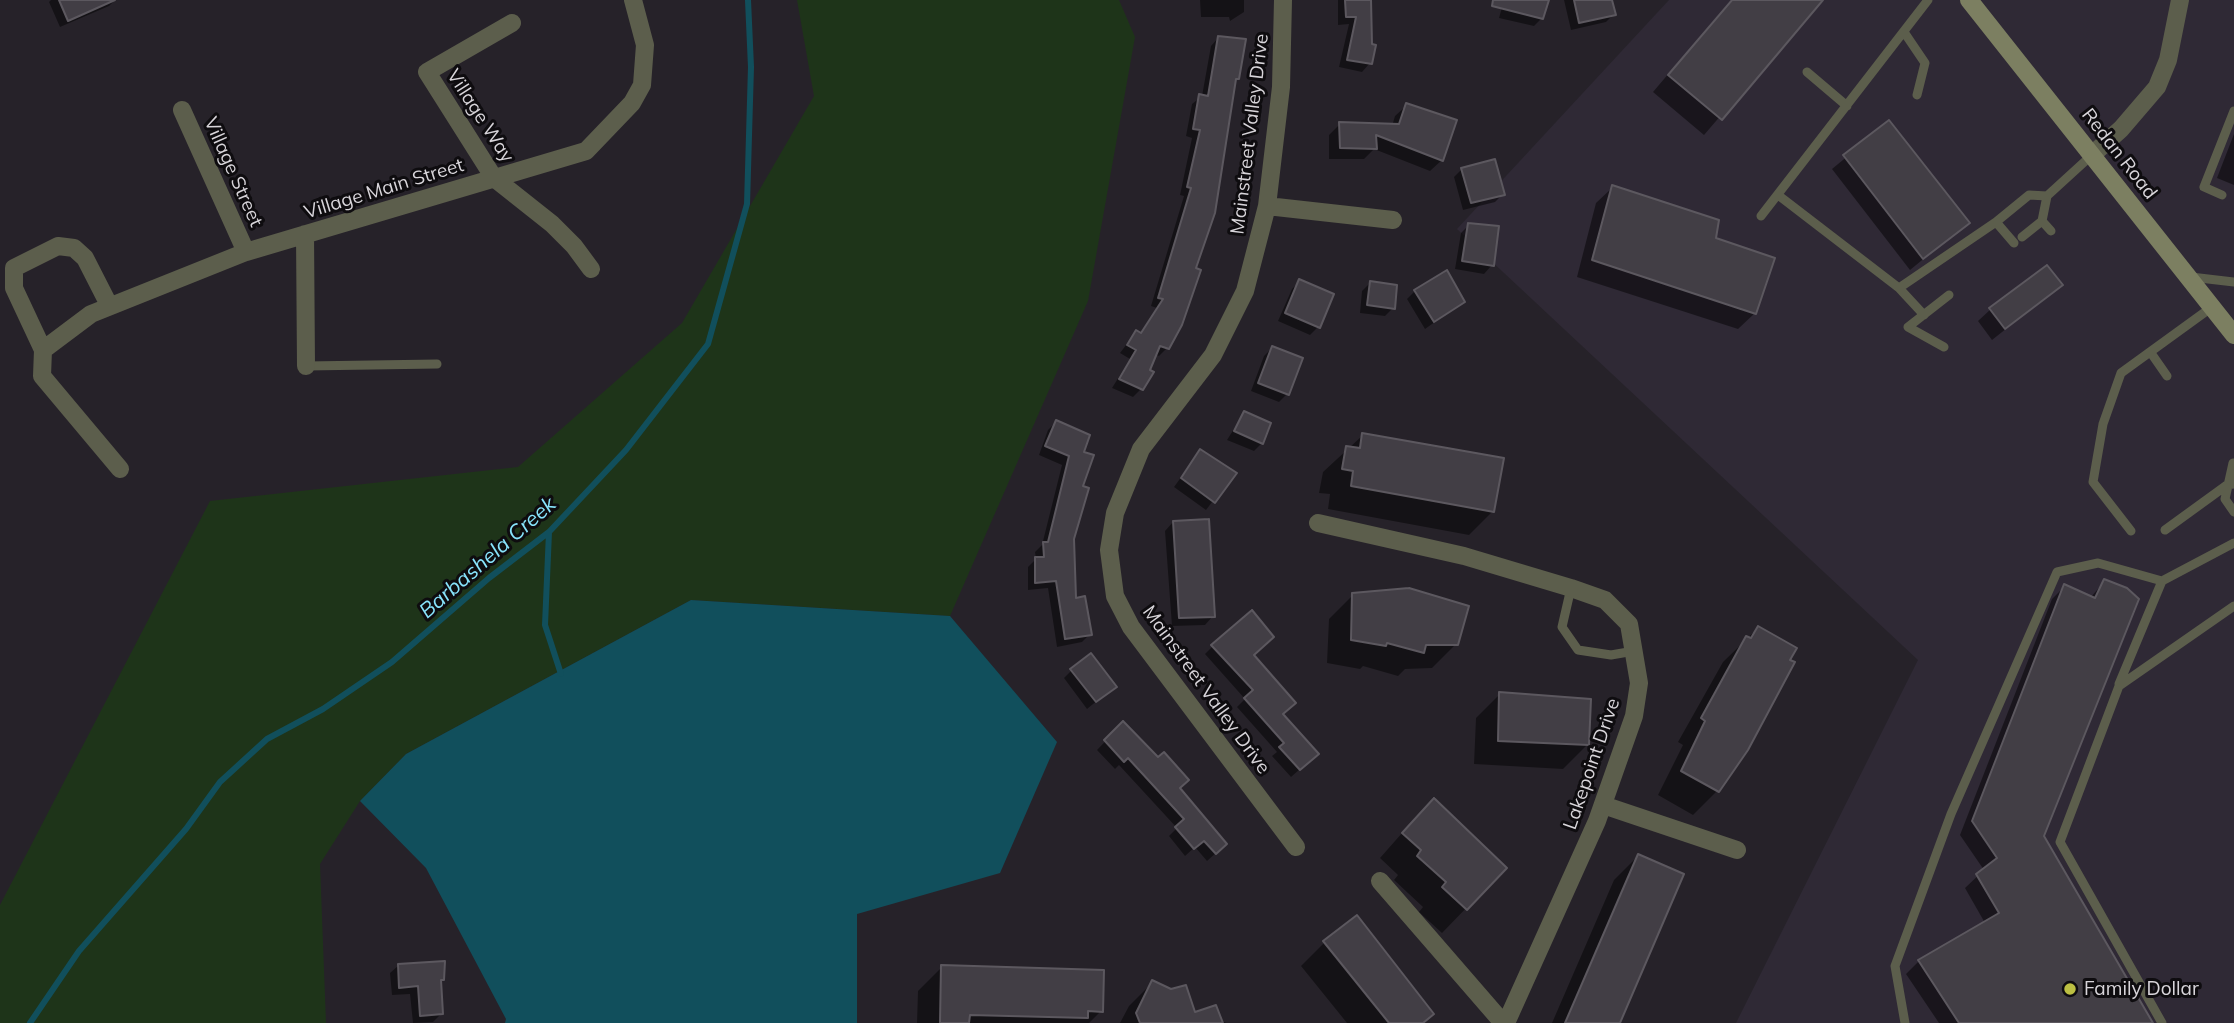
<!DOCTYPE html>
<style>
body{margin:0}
canvas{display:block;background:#262229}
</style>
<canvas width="2234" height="1023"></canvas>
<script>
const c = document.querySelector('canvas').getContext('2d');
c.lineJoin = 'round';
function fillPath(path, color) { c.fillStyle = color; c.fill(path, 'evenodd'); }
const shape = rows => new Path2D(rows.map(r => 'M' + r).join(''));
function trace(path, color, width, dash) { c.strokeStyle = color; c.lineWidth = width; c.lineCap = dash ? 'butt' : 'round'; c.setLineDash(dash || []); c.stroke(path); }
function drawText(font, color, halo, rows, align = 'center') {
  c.font = font + ' Mulish,sans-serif'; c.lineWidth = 6; c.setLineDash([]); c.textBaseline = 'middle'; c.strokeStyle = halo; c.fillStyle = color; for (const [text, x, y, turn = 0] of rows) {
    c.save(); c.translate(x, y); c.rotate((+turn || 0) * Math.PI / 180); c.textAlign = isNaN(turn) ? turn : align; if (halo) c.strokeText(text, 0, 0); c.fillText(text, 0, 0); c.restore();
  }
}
fillPath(shape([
 [1669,0,2234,0,2234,1023,1736,1023,1918,660,1457,229]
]), '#2f2935');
fillPath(shape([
 [797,0,1119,0,1135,37,1088,301,950,616,691,600,406,754,360,801,320,864,326,1023,0,1023,0,905,210,501,518,467,682,323,814,96]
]), '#1e3419');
fillPath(shape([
 [691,600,950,616,1057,742,1000,873,857,914,857,1023,505,1023,506,1019,426,868,360,801,406,754]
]), '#114f5c');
fillPath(shape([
 [51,0,115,0,109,6,60,27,49,2],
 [1200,0,1244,0,1244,12,1230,21,1229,17,1201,17],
 [1338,0,1369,0,1370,63,1362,72,1339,67,1349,24,1338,25],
 [1504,0,1547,0,1542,18,1534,26,1499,18],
 [1564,0,1611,0,1614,14,1606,22,1571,30],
 [1731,0,1820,0,1704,135,1653,92],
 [1219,37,1237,78,1234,82,1167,348,1159,356,1154,354,1141,389,1133,397,1112,388,1130,359,1120,353,1136,332,1140,334,1157,308,1151,306,1184,196,1180,195,1192,138,1186,136,1192,104,1202,96,1211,46],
 [1407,105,1442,160,1430,171,1374,149,1364,159,1329,159,1329,135,1340,124,1392,126,1395,116],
 [1889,122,1967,223,1910,270,1832,169],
 [2234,134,2234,185,2217,178],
 [1462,169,1503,194,1495,202,1463,210,1454,177],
 [1613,187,1714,239,1755,313,1738,329,1577,277,1596,203],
 [1469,225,1492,265,1484,274,1455,269,1461,233],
 [1300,281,1318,327,1310,335,1278,321,1292,289],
 [1370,283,1393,308,1385,316,1360,313,1362,291],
 [2061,285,1992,340,1978,321,1991,309],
 [1415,291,1463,302,1425,329,1407,299],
 [1272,348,1287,394,1279,402,1251,391,1264,356],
 [1244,413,1262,443,1254,451,1227,440],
 [1056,422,1082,453,1072,539,1075,600,1090,634,1082,642,1057,647,1048,588,1028,590,1028,567,1036,559,1035,552,1042,545,1062,465,1039,455,1048,430],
 [1363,435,1493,511,1469,535,1328,509,1330,494,1319,493,1323,472],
 [1200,451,1234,473,1206,510,1174,487],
 [1173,522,1213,616,1205,625,1172,626,1165,531],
 [2105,581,2042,837,2151,1023,1939,1023,1906,974,1919,961,1985,923,1965,888,1984,870,1960,835,2052,599,2064,587,2090,598],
 [1353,595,1456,644,1432,668,1405,669,1398,676,1363,666,1360,669,1327,663,1329,619],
 [1758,628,1746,750,1717,791,1693,815,1658,795,1683,745,1678,742,1723,662],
 [1213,646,1252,656,1308,762,1291,777,1272,756,1277,752,1237,707,1245,699,1205,654],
 [1072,670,1115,686,1087,709,1064,678],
 [1500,694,1587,745,1563,769,1474,764,1476,718],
 [1123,723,1177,788,1217,852,1207,861,1195,847,1185,856,1169,836,1177,828,1119,765,1115,769,1097,750],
 [1410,824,1505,868,1442,933,1419,912,1423,907,1394,880,1398,875,1380,858],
 [1638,856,1618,1023,1552,1023,1614,880],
 [1325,942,1423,1023,1347,1023,1301,966],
 [399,965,443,979,439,983,441,1014,433,1022,413,1023,410,994,392,995,390,973],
 [942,967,1101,1011,1089,1023,917,1023,918,991],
 [1153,982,1193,1014,1227,1023,1120,1023,1129,1006]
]), '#0007');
trace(shape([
 [549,532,545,625,561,674],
 [30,1023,79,951,186,829,220,782,267,739,323,709,392,662,489,578,549,532,626,450,708,344,747,204,751,67,748,0]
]), '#114f5c', 6);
const building = shape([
 [59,0,115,0,68,21,59,0],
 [1345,0,1371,0,1372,44,1376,45,1372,64,1347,60,1356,17,1346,17,1345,0],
 [1493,0,1549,0,1543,19,1492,6,1493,0],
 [1574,0,1612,0,1616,15,1579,23,1574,0],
 [1732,0,1823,0,1722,120,1668,75,1732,0],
 [1218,36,1246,39,1239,79,1236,79,1215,213,1196,268,1201,270,1182,325,1169,349,1160,346,1150,370,1154,372,1143,390,1119,379,1136,350,1127,345,1136,330,1141,333,1163,299,1158,298,1191,188,1187,187,1200,130,1193,129,1199,94,1208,96,1218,36],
 [1406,103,1457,120,1443,161,1376,135,1377,149,1340,148,1339,122,1399,124,1406,103],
 [1889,120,1970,223,1923,259,1843,155,1889,120],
 [1495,159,1505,195,1471,203,1461,168,1495,159],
 [1612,185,1719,220,1716,238,1775,258,1756,314,1592,260,1612,185],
 [1468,223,1499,226,1494,266,1462,261,1468,223],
 [2047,265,2063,285,2005,329,1989,308,2047,265],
 [1447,270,1465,302,1434,322,1414,290,1447,270],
 [1299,279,1334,294,1320,328,1285,313,1299,279],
 [1370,281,1397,285,1395,309,1367,305,1370,281],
 [1272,346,1303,358,1289,395,1258,383,1272,346],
 [1244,411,1271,423,1263,444,1234,431,1244,411],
 [1056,420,1090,435,1084,452,1094,455,1083,486,1089,488,1074,539,1076,598,1085,596,1092,635,1065,639,1056,581,1035,583,1035,557,1044,557,1043,542,1048,542,1069,456,1045,446,1056,420],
 [1362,433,1504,458,1494,512,1351,486,1353,471,1342,469,1346,446,1360,448,1362,433],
 [1200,449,1237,473,1215,503,1181,478,1200,449],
 [1209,519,1215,617,1179,618,1173,521,1209,519],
 [2104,579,2127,588,2139,599,2044,836,2153,1023,1959,1023,1918,960,1999,913,1976,874,1997,858,1972,821,2064,584,2095,598,2104,579],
 [1409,588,1469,606,1458,645,1426,645,1424,653,1387,643,1386,646,1351,640,1352,593,1409,588],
 [1252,610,1274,637,1254,655,1296,703,1283,714,1319,754,1300,770,1279,747,1284,743,1244,698,1253,690,1211,645,1252,610],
 [1758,626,1797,648,1790,660,1795,662,1748,750,1719,792,1681,771,1705,721,1701,718,1746,636,1751,638,1758,626],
 [1091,653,1117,687,1096,702,1070,669,1091,653],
 [1499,692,1591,699,1589,745,1498,741,1499,692],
 [1123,721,1158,757,1164,752,1189,780,1180,788,1227,844,1216,854,1204,841,1194,849,1175,827,1184,819,1128,758,1124,762,1104,740,1123,721],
 [1434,798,1507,868,1467,910,1442,887,1446,882,1417,856,1421,850,1402,833,1434,798],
 [1638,854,1684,874,1620,1023,1565,1023,1638,854],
 [1357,915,1434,1014,1423,1023,1389,1023,1323,941,1357,915],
 [445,961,444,980,441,980,443,1014,420,1016,418,986,399,988,398,964,445,961],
 [941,965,1104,970,1103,1012,1088,1011,1088,1018,970,1015,969,1023,940,1023,941,965],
 [1152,980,1171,989,1186,985,1195,1012,1216,1005,1223,1023,1140,1023,1136,1013,1152,980]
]);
fillPath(building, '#423e45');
trace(building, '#5c585f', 2);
trace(shape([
 [1904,32,1925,63,1917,95],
 [1807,72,1847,106],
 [1778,195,1899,288,1996,222],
 [2222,195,2204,187,2234,111],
 [1761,216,1928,0],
 [2042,221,2051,231],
 [2022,237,2042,221,2047,196],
 [2014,243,1996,222,2029,195,2047,196,2093,154],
 [2191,277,2234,282],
 [1899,288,1924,315],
 [1944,347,1908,327,1949,295],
 [2151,353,2167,376],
 [306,366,437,364],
 [2233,463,2225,499,2234,512],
 [2165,530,2227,485,2234,484],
 [2131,531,2093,482,2103,424,2121,373,2212,307],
 [1571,588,1562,627,1578,650,1611,655,1634,651],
 [2119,684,2162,581],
 [1905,1023,1895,966,1951,814,2057,572,2098,563,2162,581,2234,543],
 [2162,1023,2060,842,2119,686,2234,606]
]), '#5c5e4c', 9);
trace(shape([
 [1283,0,1281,87,1267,206,1245,291,1213,355,1141,449,1115,513,1109,550,1115,596,1131,627,1296,847],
 [512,23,427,72,494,178,552,224,574,246,591,269],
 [182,110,246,252],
 [2093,154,2121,129,2157,87,2168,60,2180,0],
 [1267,206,1393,220],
 [305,234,306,366],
 [109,305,85,258,74,248,58,246,14,268,14,288,43,350,42,376,120,469],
 [43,350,91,314,246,252,586,151,632,103,642,85,645,45,633,0],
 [1318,523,1464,556,1571,588,1605,600,1629,624,1639,683,1634,716,1597,821,1506,1023],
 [1603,805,1737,850],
 [1380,881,1503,1023]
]), '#5c5e4c', 18);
trace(shape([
 [1969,0,2234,335]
]), '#7c7f61', 18);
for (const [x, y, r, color] of [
 [2070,989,7,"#bcbf43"]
]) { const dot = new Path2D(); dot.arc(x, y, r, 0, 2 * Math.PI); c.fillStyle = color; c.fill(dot); trace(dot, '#0e0c0f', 2.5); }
drawText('19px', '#d8d5da', '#0e0c0f', [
 ["Village Way",480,116,57],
 ["Mainstreet Valley Drive",1250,134,-83],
 ["Redan Road",2119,154,52],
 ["Village Street",233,172,66],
 ["Village Main Street",384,189,-17],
 ["Mainstreet Valley Drive",1206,690,54],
 ["Lakepoint Drive",1592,764,-71]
]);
drawText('19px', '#d8d5da', '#0e0c0f', [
 ["Family Dollar",2084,989]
], 'left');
drawText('italic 21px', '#88e4fc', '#0e0c0f', [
 ["Barbashela Creek",488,558,-41]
]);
</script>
